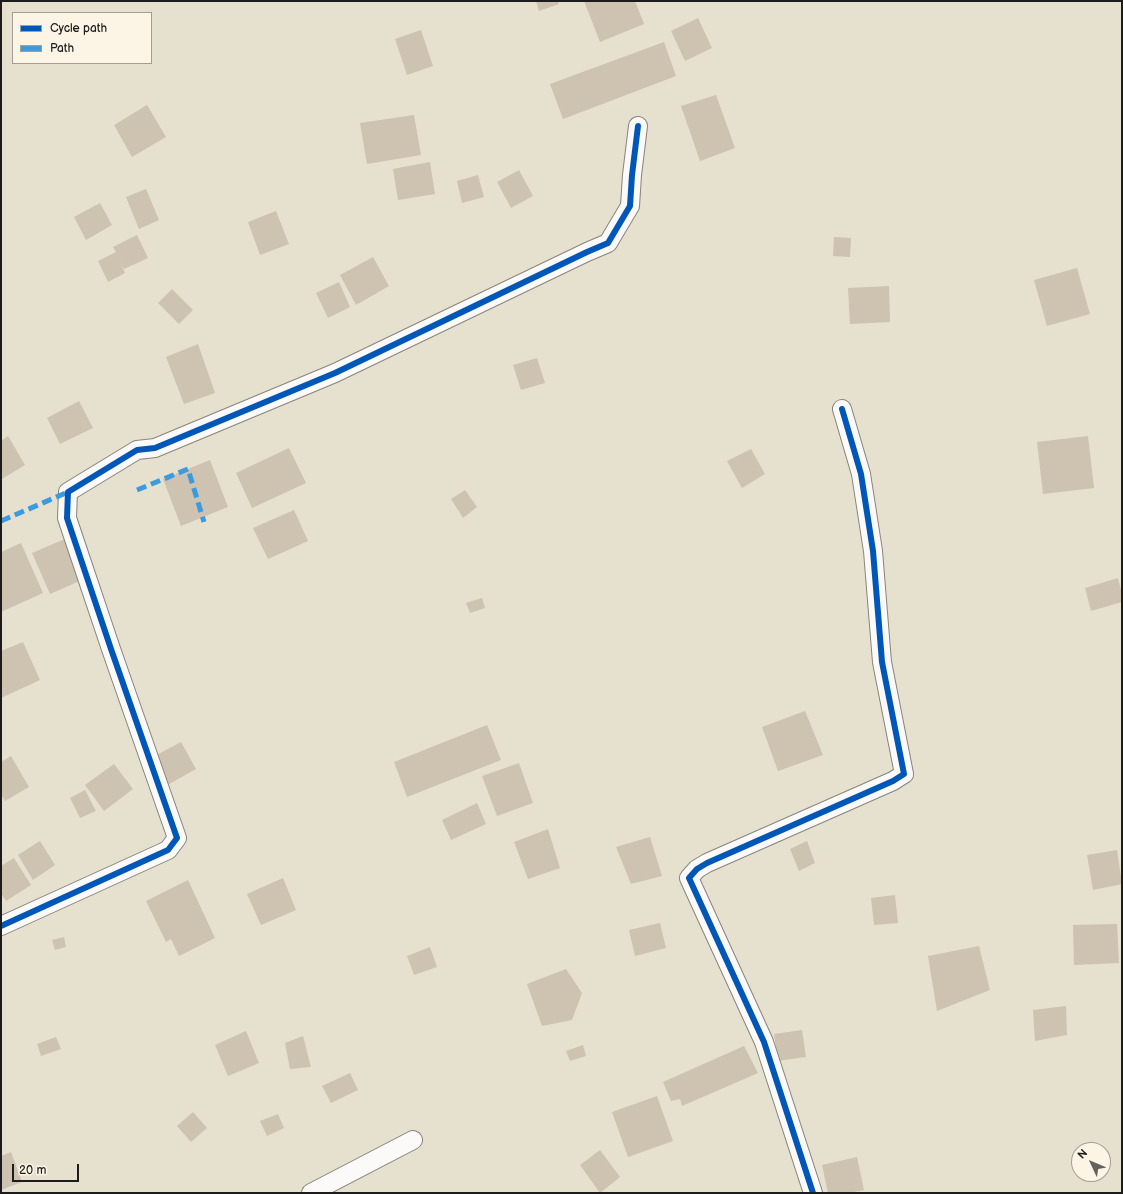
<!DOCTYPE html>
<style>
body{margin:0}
#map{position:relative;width:1123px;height:1194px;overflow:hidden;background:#e6e0cf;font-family:"Balsamiq Sans",sans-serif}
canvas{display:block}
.frame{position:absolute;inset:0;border:2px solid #1c1c1c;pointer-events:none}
.legend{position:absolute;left:12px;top:12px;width:140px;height:52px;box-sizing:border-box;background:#fcf5e5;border:1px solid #a29e95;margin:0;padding:5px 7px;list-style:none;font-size:12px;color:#1c1c1c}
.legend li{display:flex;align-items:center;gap:8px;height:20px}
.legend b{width:20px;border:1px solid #a29e95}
.north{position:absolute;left:1071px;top:1142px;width:40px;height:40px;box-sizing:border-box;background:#fcf5e5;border:1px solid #a29e95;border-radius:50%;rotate:314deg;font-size:11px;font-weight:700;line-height:16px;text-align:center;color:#1c1c1c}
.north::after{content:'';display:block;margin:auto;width:14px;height:18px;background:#63615b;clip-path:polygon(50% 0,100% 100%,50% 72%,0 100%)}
.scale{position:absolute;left:12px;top:1164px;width:67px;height:18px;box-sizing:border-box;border:2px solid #1c1c1c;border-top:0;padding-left:5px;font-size:12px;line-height:14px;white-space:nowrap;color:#1c1c1c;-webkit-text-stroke:3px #fcf5e5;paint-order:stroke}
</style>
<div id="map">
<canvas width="1123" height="1194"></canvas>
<div class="frame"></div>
<ul class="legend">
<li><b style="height:5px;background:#0057b8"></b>Cycle path</li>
<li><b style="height:5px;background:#3c9bdf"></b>Path</li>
</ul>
<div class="north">N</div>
<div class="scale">20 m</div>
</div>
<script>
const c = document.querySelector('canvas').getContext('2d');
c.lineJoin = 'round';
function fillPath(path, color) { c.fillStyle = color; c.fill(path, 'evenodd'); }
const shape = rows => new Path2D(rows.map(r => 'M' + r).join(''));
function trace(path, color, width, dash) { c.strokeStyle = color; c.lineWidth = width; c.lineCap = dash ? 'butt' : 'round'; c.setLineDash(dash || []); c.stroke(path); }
fillPath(shape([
 [536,1,558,1,559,4,539,11],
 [584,1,635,1,644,24,600,42],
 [698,18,712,48,685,61,671,31],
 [421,30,433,66,407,75,395,39],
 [664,42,676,76,563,119,550,84],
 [716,95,735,148,700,161,681,106],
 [147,105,166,137,132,157,114,125],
 [414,115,421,155,367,164,360,123],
 [430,162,435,194,398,200,393,169],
 [519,170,533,196,511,208,497,182],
 [478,175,484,197,462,203,457,181],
 [146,189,159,220,139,229,126,197],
 [100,203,112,225,86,240,74,217],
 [276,211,289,244,260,255,248,222],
 [137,235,148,258,124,269,120,262,125,273,108,282,98,261,116,252,113,247],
 [834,237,851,238,850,257,833,256],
 [373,257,389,286,356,305,340,275],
 [1077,268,1090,314,1047,326,1034,280],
 [339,282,350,307,328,318,316,293],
 [889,286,890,322,850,324,848,288],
 [172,289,193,310,179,324,158,303],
 [198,344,215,393,184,404,166,357],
 [537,358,545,383,521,390,513,365],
 [79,401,93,428,60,444,47,418],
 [8,436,25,465,2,479,1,477,1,441],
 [1088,436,1094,488,1043,494,1037,442],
 [289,448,306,483,252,508,236,473],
 [751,449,765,474,742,488,727,461],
 [210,460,228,507,181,526,163,479],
 [465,490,477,507,463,518,451,499],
 [294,510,308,541,268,559,253,528],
 [65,539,82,580,50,594,32,553],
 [21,543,43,593,1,612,1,552],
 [1118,578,1122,594,1122,602,1091,611,1085,588],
 [482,598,485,608,470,613,466,603],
 [23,642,40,680,1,698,1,651],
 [805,711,823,755,778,771,762,727],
 [487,725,501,760,407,797,394,762],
 [181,742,196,769,164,787,149,759],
 [11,756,29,787,5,801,1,795,1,762],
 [519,763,533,803,497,816,482,776],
 [114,764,133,789,104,811,85,785],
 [85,790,96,811,80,818,70,798],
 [477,803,486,824,451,840,442,820],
 [548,829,560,868,528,879,514,842],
 [650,837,662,876,631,884,616,847],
 [40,841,55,865,33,880,18,855],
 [807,841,815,863,799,871,790,849],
 [1117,850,1122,884,1093,890,1087,855],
 [14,858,31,885,6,901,1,893,1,866],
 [283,878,296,910,261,925,247,894],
 [188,880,215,938,179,956,171,939,166,942,146,901],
 [895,895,898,923,874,925,871,898],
 [660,923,666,948,635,956,629,930],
 [1117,924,1119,963,1074,965,1073,925],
 [64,937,66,947,55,950,52,940],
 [979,946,990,990,937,1011,928,956],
 [430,947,437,967,414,975,407,956],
 [566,969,582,993,572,1020,542,1026,527,984],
 [1066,1006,1067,1035,1035,1041,1033,1010],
 [802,1030,806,1057,778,1061,774,1034],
 [246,1031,259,1063,228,1076,215,1045],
 [303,1036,311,1067,290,1069,285,1043],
 [56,1037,61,1049,41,1056,37,1044],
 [583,1045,586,1056,570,1061,566,1051],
 [744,1046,758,1073,682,1106,680,1099,671,1101,663,1082],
 [350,1073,358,1090,331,1103,322,1086],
 [657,1096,673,1141,628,1157,612,1112],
 [193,1112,207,1128,191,1142,177,1126],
 [278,1114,284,1128,267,1136,260,1121],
 [600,1150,620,1177,600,1193,580,1165],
 [11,1152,22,1182,1,1190,1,1156],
 [857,1157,864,1190,849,1193,828,1193,822,1165]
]), '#cec2b1');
const street = shape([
 [1,926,168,850,177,838,111,649,67,518,68,492,137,450,155,448,335,373,587,252,608,243,630,206,632,175,638,126],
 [311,1193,413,1140],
 [813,1193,764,1042,689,878,697,869,707,863,893,781,904,774,882,662,873,551,861,474,842,409]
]);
trace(street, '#87847b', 20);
trace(street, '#fbfaf8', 18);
trace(shape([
 [137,490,188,469,204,522],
 [1,521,68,492]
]), '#3c9bdf', 5, [10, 5]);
trace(shape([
 [1,926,168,850,177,838,111,649,67,518,68,492,137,450,155,448,335,373,587,252,608,243,630,206,632,175,638,126],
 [813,1193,764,1042,689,878,697,869,707,863,893,781,904,774,882,662,873,551,861,474,842,409]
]), '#0057b8', 6);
</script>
